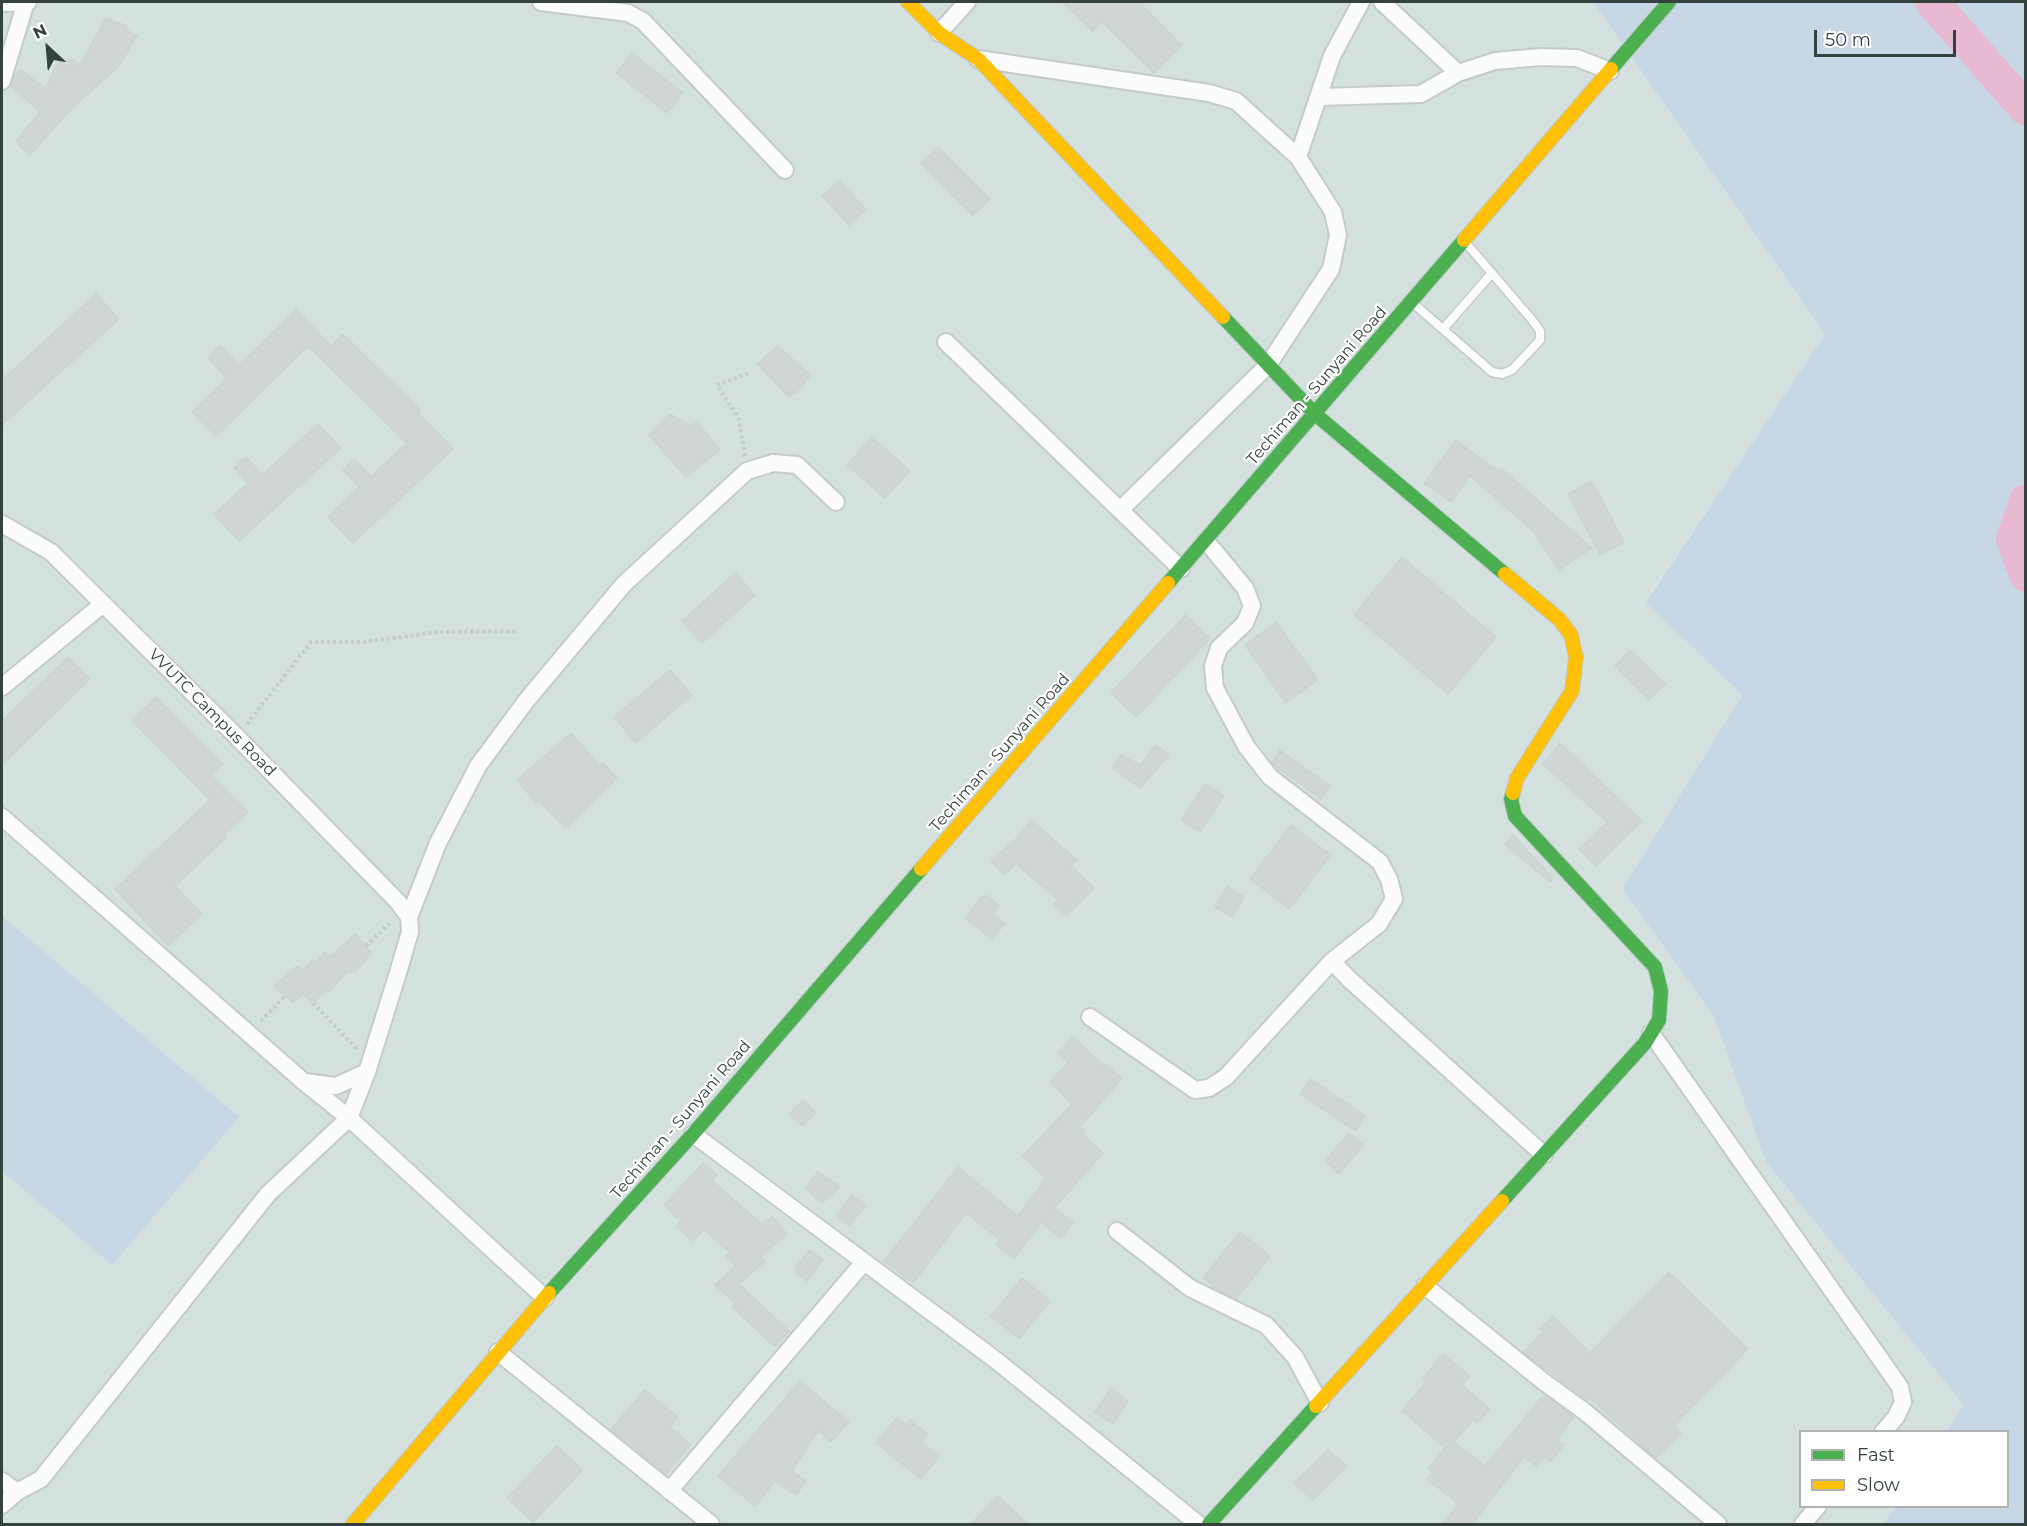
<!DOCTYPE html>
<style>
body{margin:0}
#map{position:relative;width:2027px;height:1526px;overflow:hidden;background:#e6edec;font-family:Montserrat,sans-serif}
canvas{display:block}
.frame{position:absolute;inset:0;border:3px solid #34413d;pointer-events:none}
.legend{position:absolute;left:1799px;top:1430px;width:210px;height:78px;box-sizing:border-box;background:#fff;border:2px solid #aeb3b1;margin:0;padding:8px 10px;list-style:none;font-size:18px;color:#34413d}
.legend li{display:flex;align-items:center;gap:12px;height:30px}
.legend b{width:30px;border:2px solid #aeb3b1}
.north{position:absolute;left:18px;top:18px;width:60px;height:60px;-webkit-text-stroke:4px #fff;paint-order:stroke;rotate:334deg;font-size:16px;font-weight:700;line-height:24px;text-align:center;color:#34413d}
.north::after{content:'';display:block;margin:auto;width:21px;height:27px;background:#34413d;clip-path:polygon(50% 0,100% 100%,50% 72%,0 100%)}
.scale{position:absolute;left:1814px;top:30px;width:142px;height:27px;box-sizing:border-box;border:3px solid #34413d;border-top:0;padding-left:8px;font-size:18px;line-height:21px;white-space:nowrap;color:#34413d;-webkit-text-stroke:4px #fff;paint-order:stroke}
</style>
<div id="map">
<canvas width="2027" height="1526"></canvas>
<div class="frame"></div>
<ul class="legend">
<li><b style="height:8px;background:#4caf50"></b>Fast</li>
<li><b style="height:8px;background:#ffc107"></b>Slow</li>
</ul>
<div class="north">N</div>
<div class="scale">50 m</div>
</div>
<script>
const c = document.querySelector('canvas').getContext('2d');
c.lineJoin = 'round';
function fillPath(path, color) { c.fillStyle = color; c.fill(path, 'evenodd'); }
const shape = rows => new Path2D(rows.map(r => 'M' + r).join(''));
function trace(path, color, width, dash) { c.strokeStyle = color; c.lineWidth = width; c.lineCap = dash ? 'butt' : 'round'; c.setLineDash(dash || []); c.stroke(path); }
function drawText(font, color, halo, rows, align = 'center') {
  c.font = font + ' Montserrat,sans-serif'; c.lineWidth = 4.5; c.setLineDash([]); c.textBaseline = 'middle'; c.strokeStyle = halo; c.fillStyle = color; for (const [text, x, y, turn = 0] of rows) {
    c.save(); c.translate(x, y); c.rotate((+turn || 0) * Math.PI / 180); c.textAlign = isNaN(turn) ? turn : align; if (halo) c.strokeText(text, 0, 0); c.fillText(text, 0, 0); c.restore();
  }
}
fillPath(shape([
 [2,2,1593,2,1825,334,1646,601,1742,695,1622,889,1713,1015,1766,1162,1965,1405,1946,1431,1800,1432,1800,1506,1895,1507,1883,1524,2,1524]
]), '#d4e1de');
fillPath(shape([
 [1593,2,2025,2,2025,1524,1883,1524,1895,1507,2008,1506,2008,1432,1946,1431,1964,1405,1766,1162,1713,1015,1622,889,1742,695,1646,602,1825,334],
 [2,916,239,1117,112,1265,2,1171]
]), '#c8d7e6');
trace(shape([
 [1932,2,2026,109],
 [2026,501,2013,539,2026,575]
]), '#e8bad1', 34);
const building = shape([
 [1062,2,1139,2,1182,45,1154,73,1102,22,1093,31,1062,2],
 [106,18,127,26,126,30,137,36,118,67,72,108,29,156,16,141,40,112,11,86,14,77,20,69,45,88,59,62,67,65,69,58,80,65,106,18],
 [632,53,683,93,667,113,616,73,632,53],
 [938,147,990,199,973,216,921,163,938,147],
 [839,181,866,209,849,225,822,196,839,181],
 [96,294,119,319,2,425,2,380,96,294],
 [296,310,331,346,343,334,420,410,418,413,453,449,353,543,328,517,359,487,343,470,354,459,371,476,407,443,308,346,216,436,192,412,227,378,208,358,220,346,239,365,296,310],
 [778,346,810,375,802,387,789,397,757,364,778,346],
 [670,414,691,426,697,422,720,450,686,477,649,435,670,414],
 [318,424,341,448,239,541,214,514,248,483,234,468,246,457,262,475,318,424],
 [872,437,910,471,885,498,847,465,872,437],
 [1456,440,1498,471,1501,468,1592,548,1559,570,1533,531,1470,476,1451,502,1424,483,1456,440],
 [1592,481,1624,542,1600,555,1568,494,1592,481],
 [1402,557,1496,637,1448,694,1354,615,1402,557],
 [735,573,755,595,702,643,682,621,735,573],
 [1186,615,1210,639,1136,717,1111,693,1186,615],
 [1276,622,1318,680,1286,703,1245,645,1276,622],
 [1630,650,1665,684,1649,700,1615,666,1630,650],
 [68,657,90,679,2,765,2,721,68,657],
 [670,670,692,695,636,743,614,717,670,670],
 [156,697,222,764,211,775,248,812,225,835,227,837,175,886,202,914,168,946,115,889,210,800,132,720,156,697],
 [571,733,600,766,603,763,617,778,566,828,539,801,536,803,517,780,571,733],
 [1560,743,1642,821,1596,866,1579,849,1607,822,1543,764,1560,743],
 [1156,745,1169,755,1140,788,1112,768,1122,754,1140,766,1156,745],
 [1280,750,1330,786,1321,799,1274,765,1272,762,1280,750],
 [1205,784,1224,796,1200,832,1181,820,1205,784],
 [1031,820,1077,860,1071,866,1094,888,1067,916,1054,905,1059,900,1016,864,1004,875,991,861,1018,837,1031,820],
 [1291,825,1331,855,1289,909,1250,879,1291,825],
 [1513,835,1553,878,1550,882,1505,845,1513,835],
 [1227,887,1244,897,1232,917,1215,907,1227,887],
 [982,896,988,896,999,906,993,914,1005,923,992,939,965,918,982,896],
 [355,934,372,953,355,972,348,971,330,991,324,992,313,1003,303,994,293,1003,274,986,297,966,302,971,312,960,316,963,325,952,330,957,355,934],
 [1073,1037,1103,1065,1104,1063,1122,1078,1080,1127,1085,1132,1082,1134,1103,1153,1054,1208,1073,1222,1061,1238,1041,1223,1014,1259,996,1245,1000,1240,966,1213,913,1283,884,1261,958,1167,1018,1216,1046,1178,1023,1156,1072,1104,1050,1082,1068,1063,1058,1053,1073,1037],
 [1311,1079,1365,1116,1355,1131,1300,1094,1311,1079],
 [803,1100,816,1112,803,1126,789,1114,803,1100],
 [1349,1133,1364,1145,1339,1174,1325,1161,1349,1133],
 [703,1163,717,1175,712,1181,762,1224,772,1216,787,1234,761,1257,765,1261,739,1284,789,1331,775,1347,732,1307,735,1303,715,1285,735,1266,726,1256,730,1253,704,1229,693,1241,676,1227,681,1221,664,1205,703,1163],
 [818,1172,840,1187,822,1203,805,1189,818,1172],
 [852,1195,866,1205,849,1226,836,1215,852,1195],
 [1240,1232,1270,1256,1236,1299,1219,1291,1203,1278,1240,1232],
 [810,1250,823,1260,807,1281,796,1273,796,1267,810,1250],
 [1669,1272,1748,1349,1674,1426,1681,1433,1656,1458,1590,1398,1587,1400,1523,1352,1543,1332,1540,1329,1553,1316,1590,1353,1669,1272],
 [1022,1278,1050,1301,1019,1339,991,1316,1022,1278],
 [1443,1354,1470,1376,1462,1385,1490,1409,1477,1424,1473,1420,1454,1442,1485,1466,1544,1395,1574,1417,1557,1439,1564,1445,1550,1462,1544,1457,1536,1466,1524,1457,1472,1524,1442,1524,1459,1504,1427,1479,1433,1472,1428,1469,1445,1448,1402,1411,1427,1381,1423,1378,1443,1354],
 [800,1381,849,1422,831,1442,818,1431,792,1471,806,1481,796,1495,775,1481,755,1506,718,1476,800,1381],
 [1111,1388,1128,1401,1113,1424,1095,1412,1111,1388],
 [645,1390,678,1417,670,1427,691,1445,666,1474,611,1429,645,1390],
 [897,1418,906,1425,910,1420,928,1434,921,1442,939,1456,921,1479,876,1443,897,1418],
 [557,1446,583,1470,533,1522,507,1498,557,1446],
 [1328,1450,1347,1466,1313,1500,1294,1483,1328,1450],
 [998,1496,1028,1524,971,1524,998,1496]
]);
fillPath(building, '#cfd6d5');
trace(building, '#ccd5d3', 1.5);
const lane = shape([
 [1414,304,1492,372,1502,374,1512,370,1540,340,1540,331,1533,321,1466,243],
 [1443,329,1492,273]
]);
const street = shape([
 [541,2,628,13,643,21,785,170],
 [1382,2,1458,73,1495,61,1541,57,1577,58,1610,71],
 [2,3,28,2],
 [939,33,967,2],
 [978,59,1209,93,1236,101,1298,157,1333,212,1338,235,1331,269,1268,365,1120,510],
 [2,81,26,2],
 [1318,97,1421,94,1458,73],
 [1298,157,1332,56,1361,2],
 [946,342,1181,569],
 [2,524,51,552,237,737,398,902,409,917],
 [2,687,103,604],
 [2,817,304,1082,349,1118,268,1194,41,1479,17,1492,2,1481],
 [1332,961,1349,979,1544,1155],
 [1090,1017,1195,1090,1209,1088,1226,1077,1332,961,1379,924,1394,899,1389,879,1380,862,1270,777,1246,746,1215,688,1213,666,1219,648,1245,623,1252,606,1245,588,1206,541],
 [1651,1033,1900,1387,1903,1402,1896,1417,1883,1432],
 [305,1082,336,1086,367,1072],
 [693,1134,997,1361,1198,1524],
 [1117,1231,1190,1288,1266,1325,1295,1357,1320,1403],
 [1425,1286,1544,1382,1584,1411,1718,1524],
 [545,1298,349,1118,367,1072,397,976,410,932,409,917,438,843,478,766,526,701,624,584,747,471,773,463,797,465,836,502],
 [498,1352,711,1524],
 [669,1491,864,1262],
 [2,1505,17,1492],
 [1803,1524,1818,1506]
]);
const fast = shape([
 [1611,69,1669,2],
 [1223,317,1315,414,1505,574],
 [1168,583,1464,240],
 [1502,1201,1645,1043,1659,1020,1661,991,1655,967,1515,816,1511,799,1513,793],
 [549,1293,693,1134,921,869],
 [1209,1524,1316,1406]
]);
const slow = shape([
 [908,2,939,33,978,59,1223,317],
 [1464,240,1611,69],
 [1505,574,1559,619,1571,635,1576,657,1572,691,1517,778,1513,793],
 [921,869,1168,583],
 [1316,1406,1502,1201],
 [353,1524,549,1293]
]);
trace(lane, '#c4cbc9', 11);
trace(street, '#c4cbc9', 20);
trace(fast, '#becbc9', 16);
trace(slow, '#becbc9', 16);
trace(shape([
 [745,456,739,419,717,385,749,373],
 [247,724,311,642,364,642,438,632,517,631],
 [366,946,392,921],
 [313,1003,358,1050],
 [261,1021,285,996]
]), '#c6ccca', 4, [3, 3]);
trace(lane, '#fbfcfc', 8);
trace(street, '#fbfcfc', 16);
trace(fast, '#4caf50', 14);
trace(slow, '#ffc107', 14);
drawText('16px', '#34413d', '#fff', [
 ["Techiman - Sunyani Road",1317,386,-49],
 ["VVUTC Campus Road",212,713,45],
 ["Techiman - Sunyani Road",1000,753,-49],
 ["Techiman - Sunyani Road",681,1120,-49]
]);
</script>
